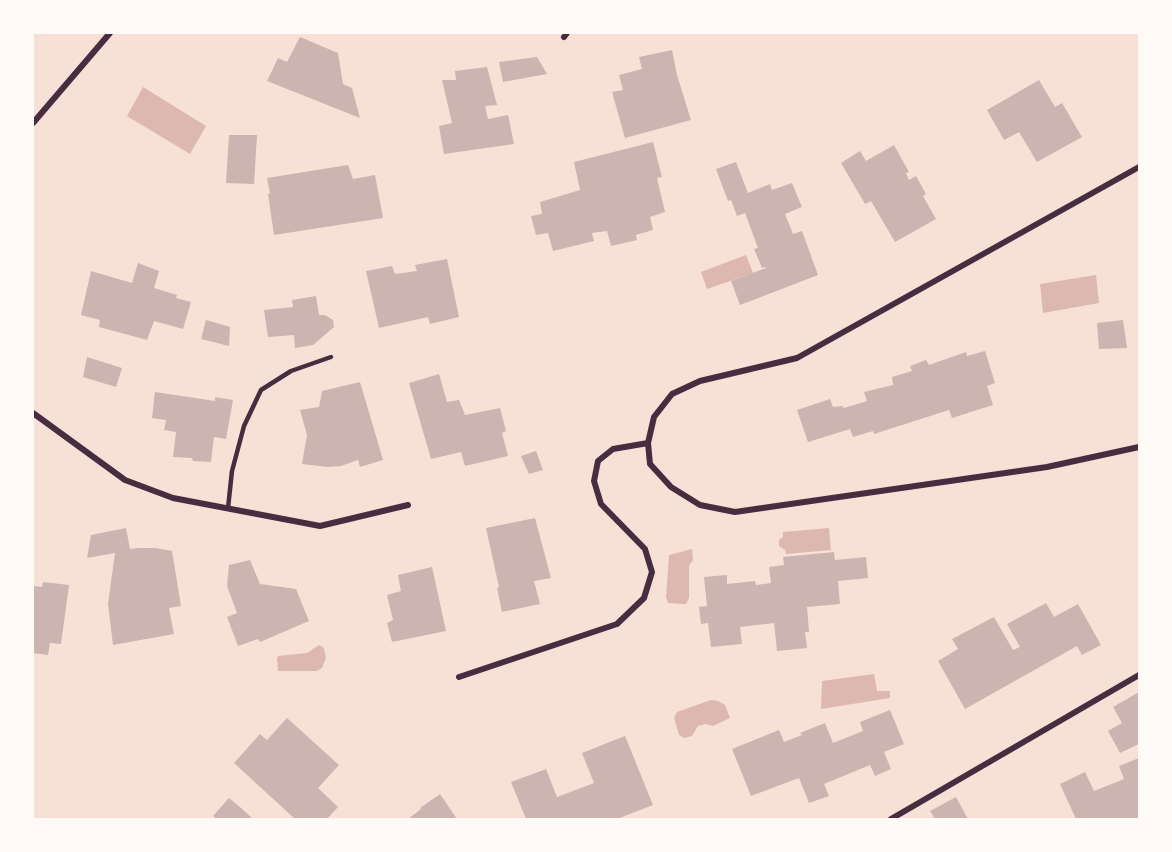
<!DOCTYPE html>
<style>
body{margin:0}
#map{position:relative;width:1172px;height:852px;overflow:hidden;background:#f7e1d7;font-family:"Fira Sans",sans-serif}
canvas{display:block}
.frame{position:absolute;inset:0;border:34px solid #fffaf5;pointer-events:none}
</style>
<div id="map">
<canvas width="1172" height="852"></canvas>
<div class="frame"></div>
</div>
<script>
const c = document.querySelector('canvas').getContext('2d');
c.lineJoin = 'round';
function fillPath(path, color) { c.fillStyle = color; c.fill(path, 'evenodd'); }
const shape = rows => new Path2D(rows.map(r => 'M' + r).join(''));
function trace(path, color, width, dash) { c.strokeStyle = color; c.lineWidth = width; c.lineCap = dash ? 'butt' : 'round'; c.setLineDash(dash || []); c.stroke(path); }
fillPath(shape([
 [143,87,206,126,190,154,127,116],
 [746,255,753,273,707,289,701,272],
 [1096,275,1099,303,1043,313,1040,284],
 [829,528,831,550,786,554,785,550,779,546,779,540,783,537,783,532],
 [692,549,693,560,689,566,689,598,686,604,668,603,666,597,669,555],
 [319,645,324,648,326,658,322,668,317,671,278,671,277,659,278,656,307,653],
 [874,674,877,691,890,691,890,698,821,709,822,681],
 [711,700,718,701,725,705,730,718,713,726,705,724,698,726,692,736,684,738,679,735,674,718,677,712]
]), '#dcb8b0');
fillPath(shape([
 [300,37,338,53,343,84,352,88,360,118,267,81,278,58,287,62],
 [672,50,677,75,691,120,625,138,612,92,623,90,619,75,642,69,639,57],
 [537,57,547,74,503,82,499,62],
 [487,67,497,105,485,106,488,119,508,115,514,144,444,154,439,126,452,123,442,80,456,80,455,71],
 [1039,80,1055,107,1062,103,1082,137,1037,162,1019,132,1004,140,987,110],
 [229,135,257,135,254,184,226,183],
 [653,142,662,177,657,178,665,212,650,217,653,230,636,235,637,240,611,246,607,231,592,233,594,241,553,251,548,233,536,235,531,216,542,214,540,202,580,190,574,162],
 [894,145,909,172,906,173,909,180,916,176,926,194,923,196,936,219,895,242,871,201,865,204,841,163,860,151,866,161],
 [736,162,748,193,770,184,772,190,792,183,802,207,785,214,793,234,802,231,818,275,740,305,731,281,766,268,765,267,762,268,754,249,758,248,745,213,737,216,731,200,728,201,716,169],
 [348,165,353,179,375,175,383,218,274,235,268,194,270,193,267,178],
 [447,259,459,317,430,324,428,317,379,328,366,271,392,266,395,274,417,271,415,265],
 [138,263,159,271,154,288,177,295,176,298,191,302,183,329,154,321,147,340,99,327,100,320,81,315,91,271,132,283],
 [316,296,319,315,325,315,333,320,334,327,313,345,295,348,294,335,268,337,264,310,293,307,292,300],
 [206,320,230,327,229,346,201,339],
 [1123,320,1127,348,1099,349,1097,323],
 [985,351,995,383,987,386,993,405,952,418,949,410,874,434,873,431,853,437,850,429,808,442,797,410,830,399,833,407,842,406,844,408,867,401,864,392,893,385,892,377,912,371,910,366,926,360,929,365,966,352,967,356],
 [87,357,122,368,116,387,83,377],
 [439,374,447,402,459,400,465,415,500,408,506,431,502,433,508,456,465,466,461,452,431,459,409,383],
 [360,382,383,460,360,467,358,460,341,466,328,467,302,464,307,435,300,410,319,407,322,391],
 [155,392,215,401,215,397,233,400,226,439,214,437,211,462,193,461,192,458,173,457,176,432,164,430,166,420,152,418],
 [536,451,543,470,529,474,521,456],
 [535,518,551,578,534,581,540,604,502,612,497,588,499,587,486,528],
 [126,528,130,549,139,548,156,548,172,551,181,606,169,608,174,634,113,645,108,604,115,553,87,558,91,535],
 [834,552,835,560,866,557,868,578,838,581,840,604,807,607,809,632,805,632,807,648,777,651,774,623,740,627,742,644,711,647,708,623,701,624,699,607,707,606,704,577,727,575,727,584,755,581,756,585,771,583,769,567,784,565,783,557],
 [250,560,260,584,296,589,309,621,260,642,258,639,238,646,227,617,237,613,227,586,229,565],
 [432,567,446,631,392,642,387,623,393,620,387,595,401,591,398,575],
 [43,582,69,585,61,644,50,643,48,655,33,653,33,586,42,587],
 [1046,603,1054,617,1078,604,1101,645,1082,655,1077,646,965,709,938,661,958,649,952,639,994,617,1013,650,1020,647,1007,624],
 [1139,692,1139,744,1120,753,1108,731,1122,723,1113,707],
 [890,710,904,744,884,752,891,769,875,776,870,765,824,784,829,796,809,803,799,778,751,796,732,749,779,730,784,742,802,735,800,733,825,723,833,743,863,731,860,722],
 [287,718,339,765,318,788,338,807,327,819,295,819,234,763,260,734,267,740],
 [625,736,653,805,617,819,526,819,511,782,546,769,557,797,594,783,582,753],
 [1139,758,1139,819,1076,819,1060,784,1085,772,1094,791,1124,779,1119,766],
 [440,794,457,819,408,819,421,809,420,808],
 [956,797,968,819,935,819,930,811],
 [229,798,240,807,253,819,217,819,213,816]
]), '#ccb4b1');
trace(shape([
 [228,508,232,471,244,426,261,390,291,371,331,357]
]), '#4a2c40', 4.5);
trace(shape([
 [564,37,567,33],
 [33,123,110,33],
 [1139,167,797,358,700,381,672,394,654,417,648,443,650,464,671,487,700,505,735,512,1047,467,1139,447],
 [33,413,125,480,173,498,320,526,408,505],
 [459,677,617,624,644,598,652,572,645,549,601,504,594,481,598,461,613,449,648,443],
 [891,819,1139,675]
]), '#4a2c40', 6);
</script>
